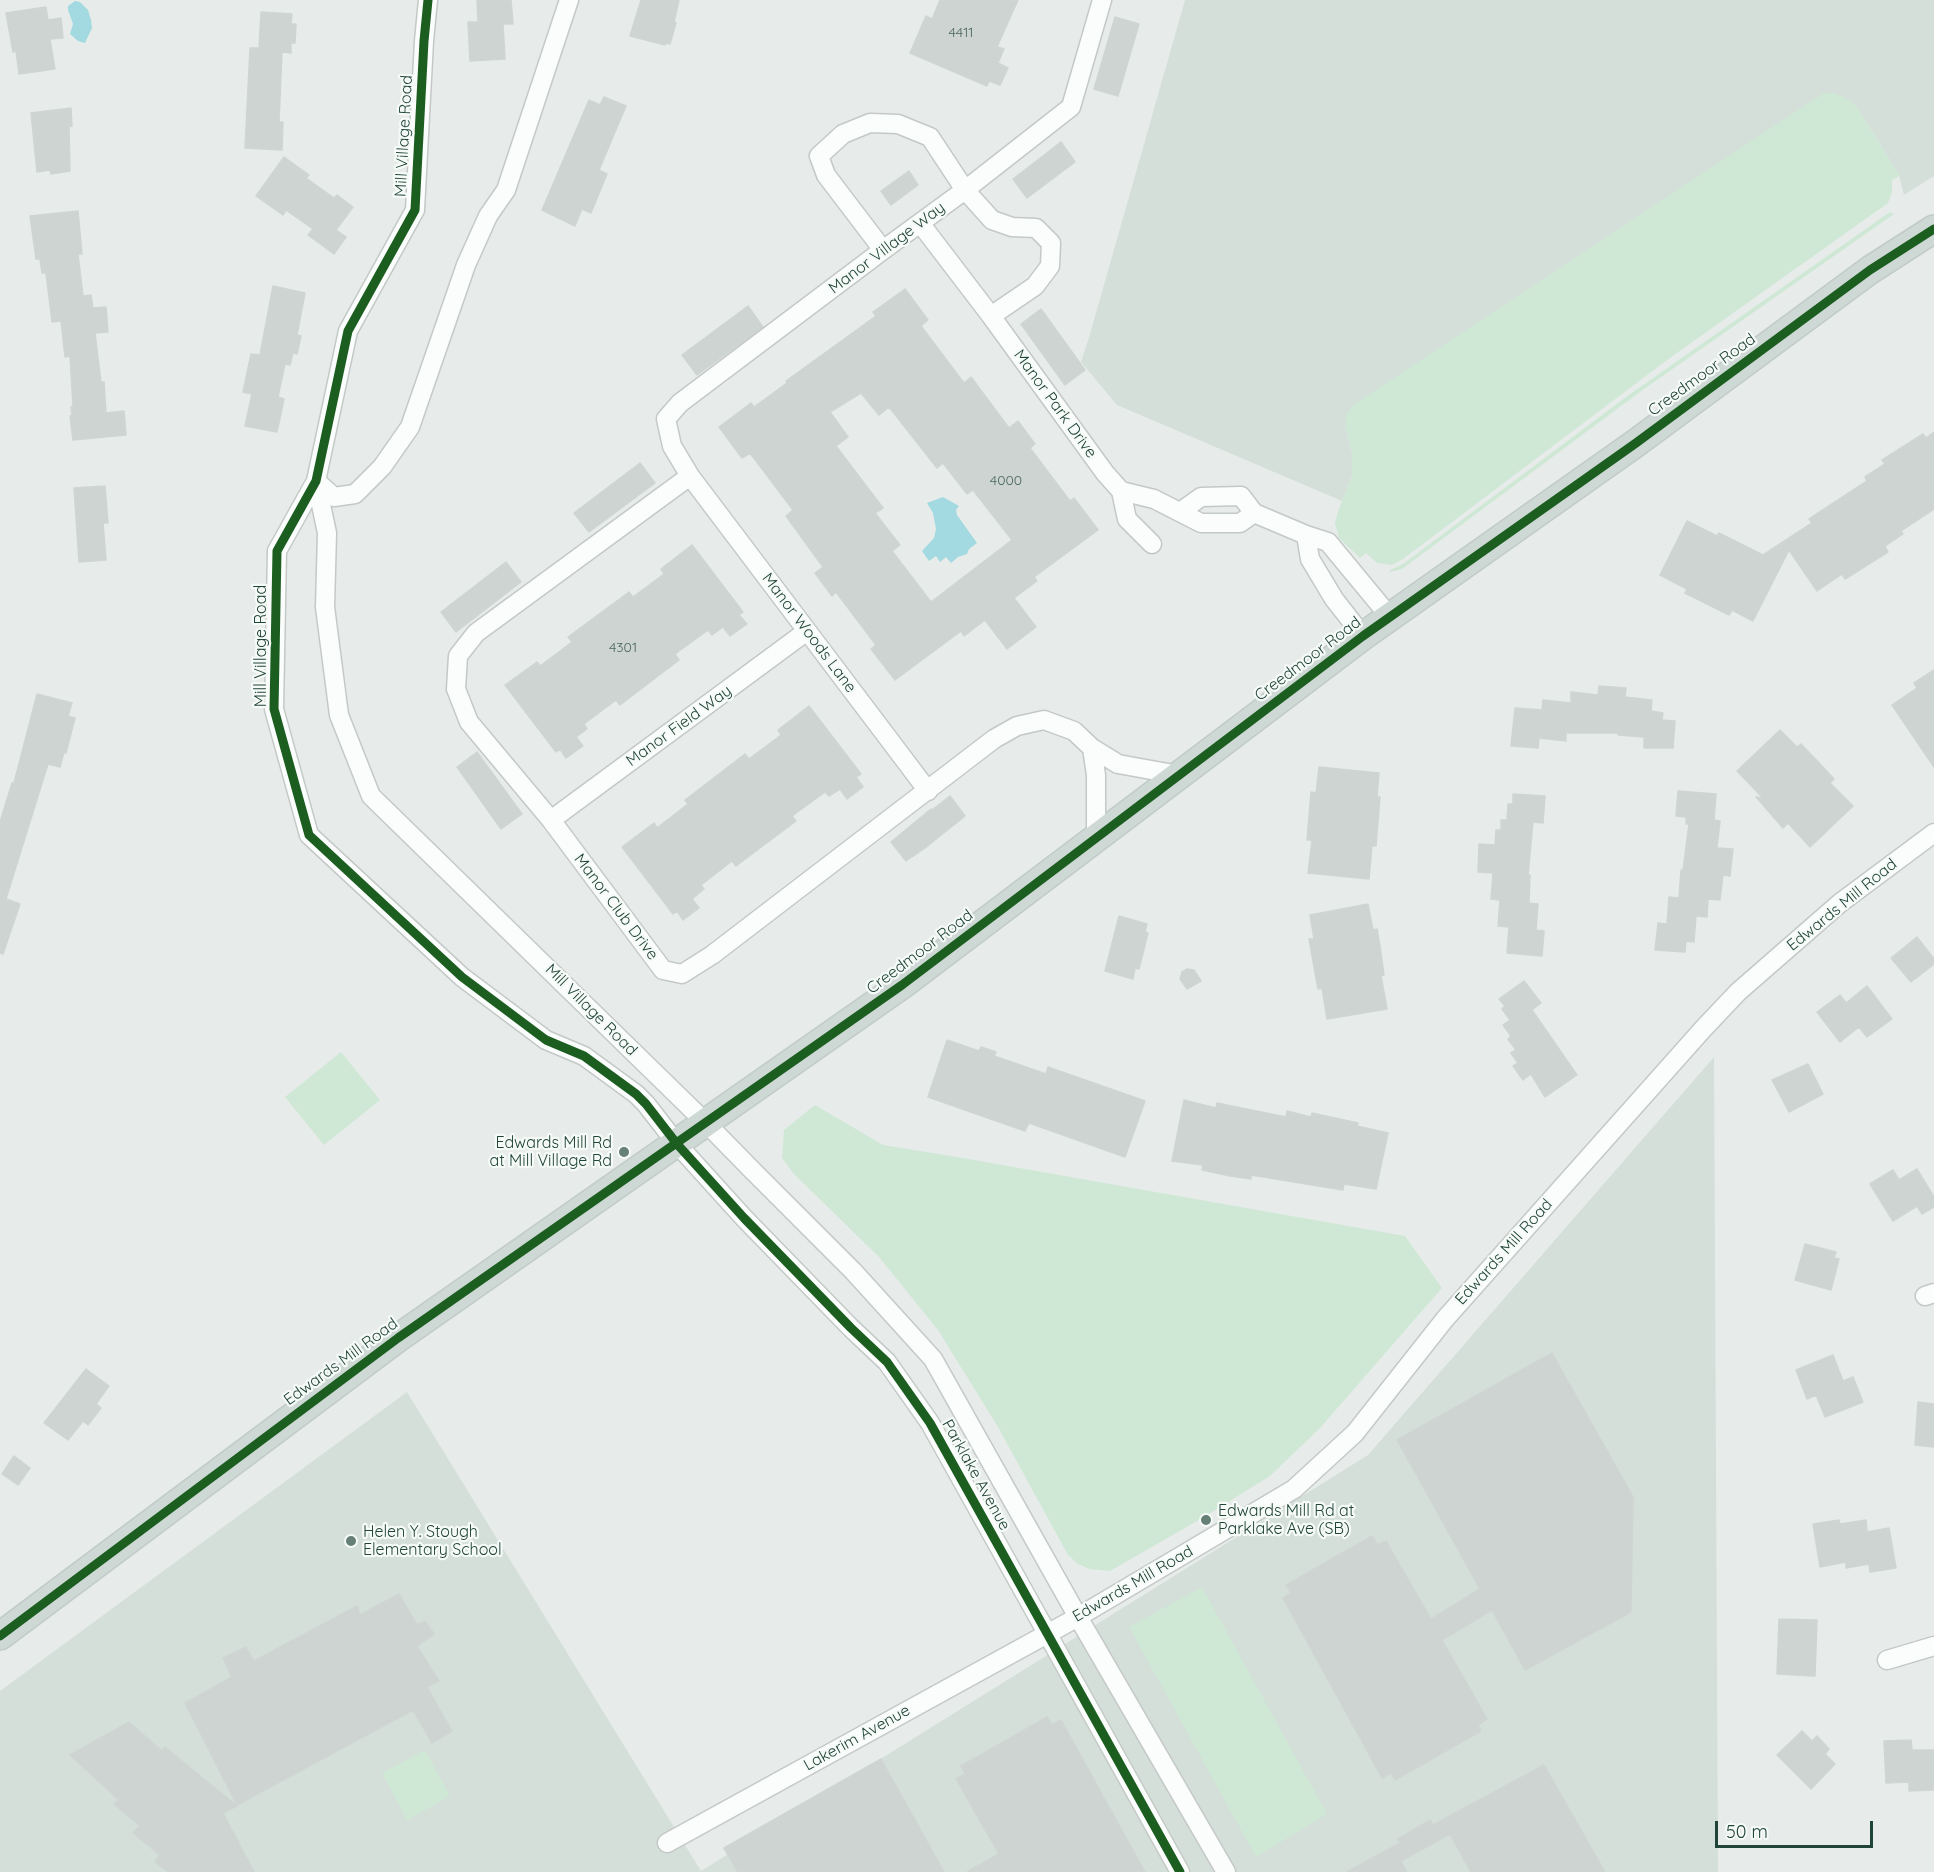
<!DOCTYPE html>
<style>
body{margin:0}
#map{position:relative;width:1934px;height:1872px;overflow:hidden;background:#e7ecea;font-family:Quicksand,sans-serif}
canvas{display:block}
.scale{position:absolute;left:1715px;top:1821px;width:158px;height:27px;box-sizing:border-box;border:3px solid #214439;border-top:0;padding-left:8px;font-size:18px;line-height:21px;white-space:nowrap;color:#214439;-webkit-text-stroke:4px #f6fbf8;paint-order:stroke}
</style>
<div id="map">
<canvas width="1934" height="1872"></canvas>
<div class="scale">50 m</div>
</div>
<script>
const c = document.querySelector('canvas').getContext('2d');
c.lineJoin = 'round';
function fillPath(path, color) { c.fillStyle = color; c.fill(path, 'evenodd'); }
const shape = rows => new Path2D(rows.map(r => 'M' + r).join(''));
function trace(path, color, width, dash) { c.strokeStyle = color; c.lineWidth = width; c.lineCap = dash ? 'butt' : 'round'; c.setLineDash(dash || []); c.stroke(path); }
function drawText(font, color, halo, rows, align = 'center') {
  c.font = font + ' Quicksand,sans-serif'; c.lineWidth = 4.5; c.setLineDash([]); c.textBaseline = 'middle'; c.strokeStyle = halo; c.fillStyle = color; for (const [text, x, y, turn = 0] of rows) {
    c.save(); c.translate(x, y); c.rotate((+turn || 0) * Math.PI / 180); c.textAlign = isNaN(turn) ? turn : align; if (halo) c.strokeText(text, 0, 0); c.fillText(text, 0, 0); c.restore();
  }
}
fillPath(shape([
 [1185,0,1934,0,1934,176,1904,195,1899,175,1856,106,1346,416,1346,428,1352,452,1352,476,1342,501,1117,405,1081,362,1090,334],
 [1714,1057,1718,1872,0,1872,0,1691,407,1392,701,1871,1368,1455]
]), '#d4dfda');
fillPath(shape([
 [1824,93,1834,93,1846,98,1856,106,1899,175,1898,177,1892,180,1892,192,1888,203,1667,360,1403,559,1392,565,1377,563,1366,553,1360,558,1339,538,1335,523,1338,511,1352,476,1352,452,1346,428,1346,416,1353,405],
 [1890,212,1894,214,1644,389,1402,569,1390,572,1390,570,1403,564,1626,397],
 [341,1052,380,1100,324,1145,285,1097],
 [815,1105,883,1145,957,1157,1405,1236,1442,1288,1320,1428,1270,1476,1204,1517,1110,1571,1090,1569,1078,1564,1068,1555,998,1427,938,1330,879,1257,794,1174,782,1158,784,1130],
 [1202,1587,1327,1814,1256,1857,1129,1627],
 [425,1750,450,1796,407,1820,382,1773]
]), '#cfe7d5');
fillPath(shape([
 [75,1,80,2,88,10,91,20,92,28,85,43,78,41,70,34,73,24,68,10,68,6],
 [943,497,959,506,956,510,957,515,977,543,969,549,967,554,958,557,951,563,946,557,940,562,936,556,929,561,922,551,934,538,936,529,933,513,927,503]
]), '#a3d9e0');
const building = shape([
 [477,0,511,0,513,24,503,24,505,59,470,61,468,22,478,22,477,0],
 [641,0,679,0,674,22,676,23,670,44,665,43,665,45,630,36,641,0],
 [940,0,1018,0,997,47,1004,49,998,63,1008,68,1000,85,989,81,987,86,910,53,926,16,932,19,940,0],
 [46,7,48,20,61,18,63,38,50,39,55,69,19,74,16,51,13,52,6,13,46,7],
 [261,12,292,14,291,24,296,24,295,43,291,43,291,53,282,52,279,122,283,122,282,150,245,148,250,48,259,48,261,12],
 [1115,17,1139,24,1118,96,1094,89,1115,17],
 [604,97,626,106,599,170,607,174,591,213,582,209,575,226,542,210,589,100,600,105,604,97],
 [71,108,72,126,69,127,70,171,51,174,50,170,37,172,31,113,71,108],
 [1061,142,1075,162,1027,198,1013,179,1061,142],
 [284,157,309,175,306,178,334,198,337,195,353,207,336,230,346,237,334,254,308,235,313,229,286,210,283,215,256,196,284,157],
 [909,171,918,185,891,205,881,191,909,171],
 [78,211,82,254,78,254,83,296,91,295,93,308,106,307,108,332,95,333,101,382,104,382,106,413,124,411,126,435,73,440,70,416,72,416,71,407,73,406,70,356,65,357,61,321,52,322,46,273,42,273,40,259,36,259,30,216,78,211],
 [273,286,305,293,297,335,301,336,297,354,293,353,290,365,285,364,278,397,284,399,277,432,245,426,252,394,243,392,251,354,260,355,273,286],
 [905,289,928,320,921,326,964,383,971,377,1009,428,1018,421,1035,444,1030,448,1070,501,1074,498,1098,530,1034,577,1037,581,1014,598,1036,627,1007,649,985,620,964,636,961,631,895,680,871,649,876,645,836,592,832,596,815,573,823,567,786,516,793,510,750,453,742,458,719,427,751,403,754,407,787,383,786,381,876,316,873,312,905,289],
 [861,393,879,415,889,407,937,468,943,463,967,494,973,490,1012,540,931,602,892,551,900,545,875,513,883,508,836,446,848,437,830,412,861,393],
 [748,306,763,327,697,375,682,355,748,306],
 [1041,309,1085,370,1065,385,1021,324,1041,309],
 [1934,432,1934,509,1901,531,1903,534,1885,546,1888,552,1845,579,1842,574,1817,591,1789,550,1753,621,1732,610,1729,615,1685,593,1687,589,1660,575,1687,521,1717,536,1719,533,1763,555,1812,523,1809,519,1867,481,1865,477,1885,464,1882,460,1923,434,1926,438,1934,432],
 [640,463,655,483,589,532,574,513,640,463],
 [105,486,108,523,103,523,106,560,79,562,74,488,105,486],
 [692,545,743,612,739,615,747,624,730,636,723,627,712,635,708,630,675,654,679,660,620,705,616,700,584,724,587,729,576,737,583,746,566,758,560,749,556,752,505,685,537,662,540,666,572,642,568,637,629,592,633,597,664,574,661,569,692,545],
 [506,562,521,582,456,632,441,612,506,562],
 [1934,670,1934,767,1892,705,1917,688,1914,683,1934,670],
 [1599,686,1626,688,1625,697,1652,700,1651,711,1663,713,1662,720,1675,721,1673,748,1644,748,1644,737,1618,735,1618,733,1566,733,1566,741,1539,738,1538,748,1511,746,1515,708,1542,710,1543,700,1571,703,1571,692,1598,695,1599,686],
 [37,694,72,703,68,716,75,718,66,753,64,752,60,767,48,764,6,899,20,904,3,954,0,953,0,822,12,783,14,783,37,694],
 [809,706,861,774,856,777,863,787,847,799,840,789,829,796,825,792,792,816,796,821,736,866,732,861,701,885,704,889,692,899,699,908,683,920,677,911,673,914,622,847,654,823,657,828,688,804,685,800,745,754,749,759,781,735,778,730,809,706],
 [1780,730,1797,747,1801,744,1823,767,1834,779,1830,783,1853,806,1810,847,1788,823,1783,828,1756,797,1763,798,1737,771,1780,730],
 [477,752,522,814,501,829,457,767,477,752],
 [1319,767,1379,773,1377,797,1380,797,1376,846,1372,846,1369,879,1308,873,1312,840,1307,840,1311,792,1316,793,1319,767],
 [1678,791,1716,794,1714,820,1720,821,1717,848,1733,849,1730,876,1723,875,1720,900,1708,899,1707,917,1696,916,1694,942,1686,941,1685,952,1655,950,1658,923,1667,924,1669,897,1679,898,1681,870,1683,870,1689,824,1686,824,1686,817,1676,816,1678,791],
 [1513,794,1545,796,1543,823,1533,822,1528,875,1530,875,1529,903,1538,904,1536,930,1544,931,1542,956,1507,953,1509,927,1498,926,1500,900,1491,899,1493,873,1478,872,1479,844,1495,845,1496,830,1501,830,1501,820,1507,820,1508,804,1513,804,1513,794],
 [950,796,965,816,925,848,906,861,891,842,931,809,932,810,950,796],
 [1368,904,1373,930,1377,929,1380,946,1384,975,1381,976,1387,1009,1327,1019,1322,988,1318,989,1309,939,1314,939,1310,915,1368,904],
 [1119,916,1147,924,1145,932,1148,933,1139,969,1135,968,1133,979,1105,971,1119,916],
 [1917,937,1934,959,1934,964,1911,982,1891,958,1917,937],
 [1187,969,1194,970,1201,981,1187,989,1180,979,1182,972,1187,969],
 [1524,981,1541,1003,1532,1010,1577,1075,1545,1097,1531,1074,1523,1080,1513,1066,1518,1063,1511,1053,1516,1050,1508,1039,1511,1036,1503,1025,1510,1020,1502,1009,1505,1006,1499,999,1524,981],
 [1867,986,1892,1019,1867,1037,1859,1027,1840,1042,1817,1012,1840,995,1846,1003,1867,986],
 [947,1040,979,1051,981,1047,996,1052,994,1056,1046,1074,1048,1067,1145,1101,1125,1157,1029,1123,1025,1131,928,1097,947,1040],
 [1808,1064,1823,1094,1789,1112,1772,1080,1808,1064],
 [1184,1100,1216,1108,1217,1103,1286,1117,1287,1111,1311,1117,1312,1113,1358,1123,1357,1126,1388,1133,1376,1189,1344,1184,1343,1190,1251,1175,1251,1179,1230,1176,1202,1170,1203,1165,1172,1161,1184,1100],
 [1917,1169,1934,1197,1934,1207,1922,1214,1917,1206,1893,1221,1870,1184,1893,1170,1899,1180,1917,1169],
 [1805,1244,1836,1252,1834,1258,1839,1259,1831,1290,1795,1280,1805,1244],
 [1552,1353,1633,1497,1631,1612,1525,1670,1492,1610,1442,1640,1487,1719,1478,1725,1481,1731,1395,1780,1391,1773,1382,1778,1283,1598,1291,1593,1286,1585,1372,1536,1378,1545,1386,1541,1431,1619,1480,1589,1397,1440,1552,1353],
 [1833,1355,1843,1381,1853,1377,1863,1402,1825,1417,1816,1395,1807,1399,1796,1370,1833,1355],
 [86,1369,109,1386,96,1404,101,1408,88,1425,83,1421,68,1440,44,1423,86,1369],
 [1918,1402,1934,1404,1934,1447,1915,1445,1918,1402],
 [14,1456,30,1468,18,1485,2,1474,14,1456],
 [1839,1520,1840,1524,1866,1520,1867,1532,1889,1528,1896,1568,1870,1572,1869,1564,1846,1568,1846,1562,1820,1567,1813,1524,1839,1520],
 [399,1594,417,1625,425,1621,434,1634,417,1646,439,1681,427,1687,452,1731,432,1743,413,1710,237,1805,185,1703,232,1677,223,1658,234,1653,246,1647,254,1661,357,1606,360,1615,399,1594],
 [1779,1619,1817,1620,1815,1676,1777,1674,1779,1619],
 [1047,1717,1052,1725,1061,1720,1145,1872,967,1872,999,1854,956,1779,965,1774,961,1766,1047,1717],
 [129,1722,162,1751,165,1747,237,1806,223,1813,254,1872,168,1872,155,1862,160,1855,133,1833,140,1826,114,1804,119,1800,70,1755,129,1722],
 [1802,1731,1812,1741,1817,1736,1829,1749,1825,1754,1835,1764,1811,1789,1777,1755,1802,1731],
 [1911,1740,1912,1750,1934,1750,1934,1790,1909,1791,1909,1782,1886,1783,1884,1741,1911,1740],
 [881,1759,944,1872,738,1872,724,1848,881,1759],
 [1544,1765,1605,1872,1471,1872,1450,1834,1401,1861,1407,1872,1347,1872,1400,1843,1398,1839,1430,1820,1433,1825,1544,1765]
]);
fillPath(building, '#cdd4d1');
trace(building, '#cfd5d3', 1.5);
const minor = shape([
 [428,0,424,41,415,210,348,331,316,481,277,551,274,709,309,835,462,977,546,1040,584,1056,636,1094,646,1104,677,1144,744,1218,851,1328,887,1362,930,1423,1180,1872],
 [920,223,991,316,1105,473,1121,491,1127,519,1152,544],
 [883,250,826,175,819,156,843,134,870,123,898,124,930,137,965,190,992,220,1012,227,1036,228,1051,243,1050,266,1035,286,991,316],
 [690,476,476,633,458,656,456,689,469,722,551,820,663,970,682,974,712,955,994,739,1017,726,1044,720,1074,731,1092,748,1118,764,1179,775],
 [316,481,327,533,325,607,339,715,371,796,706,1123,752,1170,853,1271,933,1359,1078,1617,1226,1872],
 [316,481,334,497,355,494,382,467,410,427,466,265,488,216,506,190,569,0],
 [1121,491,1154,499,1201,523,1240,523,1254,513],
 [1180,512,1201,497,1241,496,1254,513,1306,535,1328,542,1390,617],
 [1306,535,1310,559,1334,599,1363,636],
 [1092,748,1096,775,1096,839],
 [928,791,690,476,672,446,666,419,680,403,883,250,965,190,1071,107,1102,0],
 [551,820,807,631],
 [1925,1296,1934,1293],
 [1887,1660,1934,1646],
 [667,1843,1078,1617,1294,1489,1355,1433,1445,1319,1703,1029,1738,992,1840,903,1934,833]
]);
const primary = shape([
 [0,1636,398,1338,902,985,1363,636,1636,443,1870,270,1934,229]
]);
trace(minor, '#c4c9c7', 21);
trace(primary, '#c1cbc9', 30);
trace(minor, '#fbfcfc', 18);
trace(primary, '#ced8d5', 27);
trace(shape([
 [428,0,424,41,415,210,348,331,316,481,277,551,274,709,309,835,462,977,546,1040,584,1056,636,1094,646,1104,677,1144,744,1218,851,1328,887,1362,930,1423,1180,1872],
 [0,1636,398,1338,902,985,1363,636,1636,443,1870,270,1934,229]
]), '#1b5e20', 9);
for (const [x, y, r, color] of [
 [624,1152,6,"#667f77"],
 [1206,1520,6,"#667f77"],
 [351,1541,6,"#667f77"]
]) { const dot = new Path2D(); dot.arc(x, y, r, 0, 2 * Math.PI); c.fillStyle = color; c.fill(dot); trace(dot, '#f6fbf8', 2); }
drawText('14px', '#4d6960', null, [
 ["4411",961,33],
 ["4000",1006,481],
 ["4301",623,648]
]);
drawText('16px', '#214439', '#f6fbf8', [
 ["Mill Village Road",404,136,-87],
 ["Manor Village Way",887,248,-37],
 ["Creedmoor Road",1702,375,-36],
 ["Manor Park Drive",1055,404,54],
 ["Manor Woods Lane",809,633,53],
 ["Mill Village Road",261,646,-90],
 ["Creedmoor Road",1308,659,-37],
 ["Manor Field Way",679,726,-36],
 ["Edwards Mill Road",1842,905,-39],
 ["Manor Club Drive",616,907,53],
 ["Creedmoor Road",920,952,-37],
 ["Mill Village Road",591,1010,45],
 ["Edwards Mill Road",1504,1252,-48],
 ["Edwards Mill Road",341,1362,-36],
 ["Parklake Avenue",976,1475,61],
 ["Edwards Mill Road",1133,1584,-30],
 ["Lakerim Avenue",857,1738,-29]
]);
drawText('16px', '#214439', '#f6fbf8', [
 ["Edwards Mill Rd",612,1143,"right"],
 ["at Mill Village Rd",612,1161,"right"],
 ["Edwards Mill Rd at",1218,1511],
 ["Parklake Ave (SB)",1218,1529],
 ["Helen Y. Stough",363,1532],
 ["Elementary School",363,1550]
], 'left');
</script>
